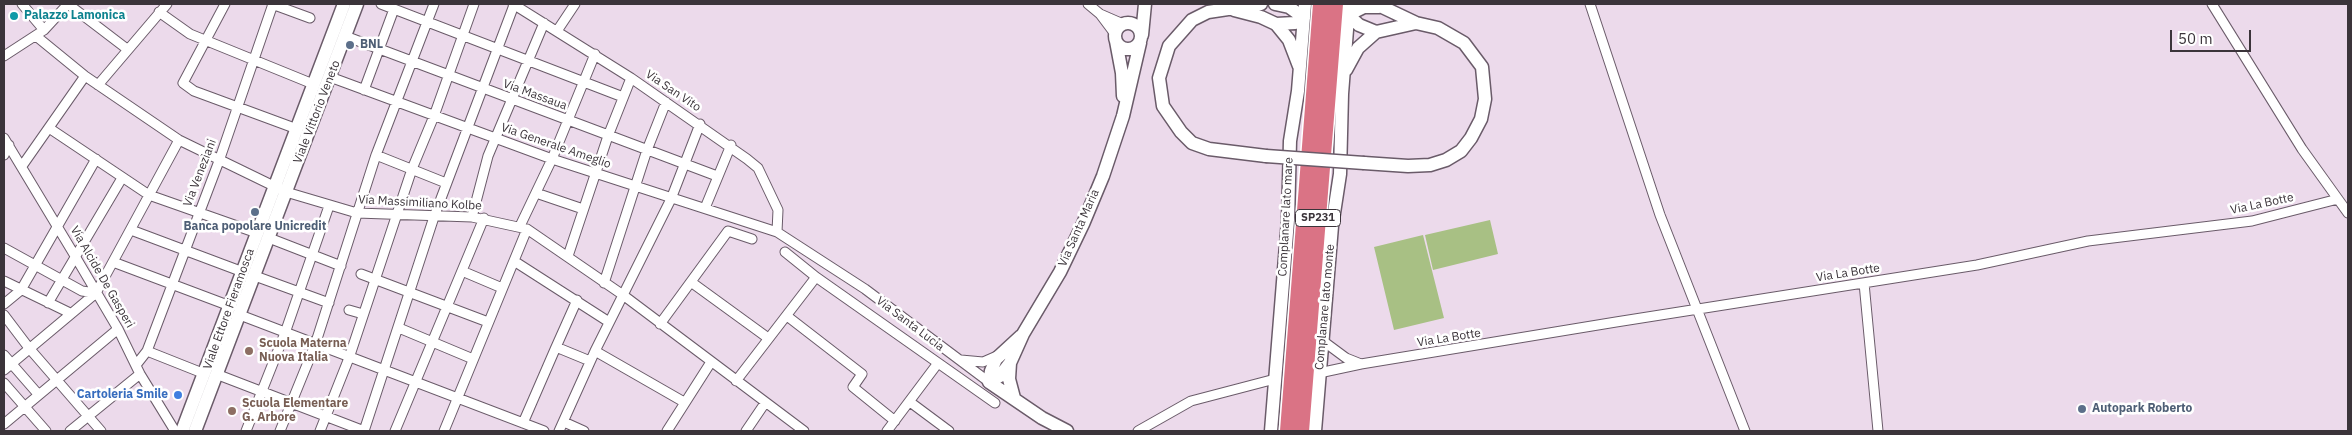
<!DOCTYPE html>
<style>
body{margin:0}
#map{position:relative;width:2352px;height:435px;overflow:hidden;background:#ecdaeb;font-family:"IBM Plex Sans",sans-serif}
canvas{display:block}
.frame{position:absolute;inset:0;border:5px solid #3b343a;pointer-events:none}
.scale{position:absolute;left:2170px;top:30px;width:81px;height:22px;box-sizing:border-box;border:2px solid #3b343a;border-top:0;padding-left:6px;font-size:15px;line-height:18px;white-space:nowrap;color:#3b343a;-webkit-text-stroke:4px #fff;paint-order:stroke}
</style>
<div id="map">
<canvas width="2352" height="435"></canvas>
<div class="frame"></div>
<div class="scale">50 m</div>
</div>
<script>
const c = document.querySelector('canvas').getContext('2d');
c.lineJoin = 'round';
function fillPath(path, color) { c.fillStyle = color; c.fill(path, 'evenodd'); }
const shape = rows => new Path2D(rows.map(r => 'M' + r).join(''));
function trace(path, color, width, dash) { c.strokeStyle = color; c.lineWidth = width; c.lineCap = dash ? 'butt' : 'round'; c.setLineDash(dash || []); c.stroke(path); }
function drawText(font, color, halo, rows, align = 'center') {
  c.font = font + ' "IBM Plex Sans",sans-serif'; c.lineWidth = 5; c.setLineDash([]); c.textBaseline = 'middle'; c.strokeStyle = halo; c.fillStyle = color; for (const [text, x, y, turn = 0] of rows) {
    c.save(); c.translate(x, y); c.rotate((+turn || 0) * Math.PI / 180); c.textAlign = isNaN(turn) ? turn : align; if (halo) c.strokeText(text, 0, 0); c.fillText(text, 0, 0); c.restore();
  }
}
fillPath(shape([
 [1490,220,1498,254,1433,270,1425,235],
 [1423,235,1444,318,1394,330,1374,247]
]), '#a8c084');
const street = shape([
 [22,4,44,30],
 [68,4,127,49],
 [225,4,183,83,194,91,297,129],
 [272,4,310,18],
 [381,4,623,97],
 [513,4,631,78,747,159,758,168,778,210,777,232],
 [1088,4,1100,14,1115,34],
 [1590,4,1660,215,1745,431],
 [2212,4,2302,149,2348,213],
 [159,12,190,34,313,84],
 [1100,14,1123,24],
 [557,31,575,4],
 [36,36,85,76,179,140,286,192,357,213,472,217,527,229,623,295,804,431],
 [345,36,717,176],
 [4,56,44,30,68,4],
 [330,77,552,159,777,232,865,289,989,382],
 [98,85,167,4],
 [364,90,394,9],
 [49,128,149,195,257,233],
 [4,138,75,256,118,329,140,374,175,431],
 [4,155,9,145],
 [376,155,446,183],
 [22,166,85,76],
 [536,193,583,209],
 [705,208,731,145],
 [472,217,488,156,544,23],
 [520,226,552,159,595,54],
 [131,230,243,272],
 [269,238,341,266],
 [4,248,82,291,96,293],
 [568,256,608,136,631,78],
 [514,261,609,322],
 [113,262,230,306],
 [462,271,502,288],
 [361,274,488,322],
 [255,276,329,303],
 [816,277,995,403],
 [4,281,70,313],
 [691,282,768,338],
 [604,283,647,150,666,102],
 [1864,283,1878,431],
 [48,303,122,178],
 [4,304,21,290,96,159],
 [349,310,363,314],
 [4,315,29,348,101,431],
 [240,315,544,431],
 [787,316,862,374,853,387,895,421],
 [660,324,728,231,752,239],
 [399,328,473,359],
 [1323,341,1346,358,1361,364],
 [556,347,577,300],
 [147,351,205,374],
 [595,351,684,402],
 [4,355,38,394],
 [961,360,983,362,999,355],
 [136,365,147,351,219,161,273,4],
 [4,370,96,293,179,140],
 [1319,373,1361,364,1616,322,1977,265,2088,241,2252,221,2338,199],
 [216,374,364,431],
 [736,381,816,277,785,252],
 [4,383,46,431],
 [910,402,949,431],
 [564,422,584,431],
 [523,423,556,347,590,361],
 [4,424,118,329],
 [70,431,140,374],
 [246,431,285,333,329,206],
 [280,431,315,345,376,155,434,4],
 [320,431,349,358,412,169,434,116,474,4],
 [364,431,434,217,514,5],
 [395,431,484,218],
 [444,431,527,229],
 [559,431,595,351,671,199,700,124],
 [667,431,711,362],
 [746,431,765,403],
 [887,431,938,363],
 [1138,431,1191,401,1275,379]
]);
const secondary = shape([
 [1261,4,1208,12,1192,20,1169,46,1159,78,1163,106,1181,132,1192,143,1209,149,1266,156],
 [1275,4,1289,7,1304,18],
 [1234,10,1261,17,1276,24,1289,40,1299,66],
 [1348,15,1364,7,1379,7],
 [1348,15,1359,25,1376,32],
 '1115 36a13 13 0 1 1 26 0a13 13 0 1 1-26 0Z',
 [1276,24,1295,23,1304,18],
 [1142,35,1145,4],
 [1116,41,1122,73,1123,96],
 [1346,70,1358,48,1376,32,1416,23],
 [1364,163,1408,166,1430,165,1446,160,1461,151,1471,138,1481,119,1485,99,1482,67,1464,43,1438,28,1416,23,1376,4],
 [1010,363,1009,379,1014,398],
 [989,382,1000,376,1010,363,1023,334,1060,272,1083,224,1103,176,1123,116,1140,43],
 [989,382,1042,418,1067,431],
 [989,382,991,371,996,359,1021,336],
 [182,431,344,4],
 [195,431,357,4],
 [1271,431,1288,220,1290,141,1298,91,1305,4],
 [1315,431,1332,226,1340,174,1342,94,1349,4]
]);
const highway = shape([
 [1288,431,1321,4],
 [1301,431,1335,4]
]);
trace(street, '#6a5b69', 11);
trace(secondary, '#6a5b69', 15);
trace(highway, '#fff', 19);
trace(street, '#fff', 9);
trace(secondary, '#fff', 12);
trace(highway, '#da7385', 16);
const secondaryBridge = shape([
 [1266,156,1364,163]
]);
trace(secondaryBridge, '#6a5b69', 15, []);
trace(secondaryBridge, '#fff', 12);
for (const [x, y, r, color] of [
 [14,16,5,"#0f9aa8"],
 [350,45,5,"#5c6f8a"],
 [255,212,5,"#5c6f8a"],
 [249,351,5,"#8d6e63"],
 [178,395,5,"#3f7fe0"],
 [2082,409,5,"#5c6f8a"],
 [232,411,5,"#8d6e63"]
]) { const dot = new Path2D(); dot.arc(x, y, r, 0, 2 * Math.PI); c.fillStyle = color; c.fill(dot); trace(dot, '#fff', 2); }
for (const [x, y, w] of [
 [1318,218,45]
]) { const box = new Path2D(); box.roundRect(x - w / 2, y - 8.5, w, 17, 4); c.fillStyle = '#fff'; c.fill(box); trace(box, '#3b343a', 1); }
drawText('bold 11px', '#3b343a', null, [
 ["SP231",1318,218]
]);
drawText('bold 12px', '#0d838f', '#fff', [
 ["Palazzo Lamonica",24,16]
], 'left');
drawText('bold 12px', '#4e5e75', '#fff', [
 ["BNL",360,45],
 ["Banca popolare Unicredit",255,227,"center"],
 ["Autopark Roberto",2092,409]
], 'left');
drawText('12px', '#3b343a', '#fff', [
 ["Via San Vito",673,91,34],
 ["Via Massaua",535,95,20],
 ["Viale Vittorio Veneto",317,112,-69],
 ["Via Generale Ameglio",556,146,19],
 ["Via Veneziani",200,173,-69],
 ["Via Massimiliano Kolbe",420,203,3],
 ["Via La Botte",2262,204,-12],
 ["Complanare lato mare",1286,217,-87],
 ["Via Santa Maria",1079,228,-66],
 ["Via La Botte",1848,273,-9],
 ["Via Alcide De Gasperi",102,277,60],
 ["Complanare lato monte",1325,307,-85],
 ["Viale Ettore Fieramosca",229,309,-70],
 ["Via Santa Lucia",910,324,37],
 ["Via La Botte",1449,338,-9]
]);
drawText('bold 12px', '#785e54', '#fff', [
 ["Scuola Materna",259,344],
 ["Nuova Italia",259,358],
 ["Scuola Elementare",242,404],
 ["G. Arbore",242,418]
], 'left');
drawText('bold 12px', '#366cbe', '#fff', [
 ["Cartoleria Smile",168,395]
], 'right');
</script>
